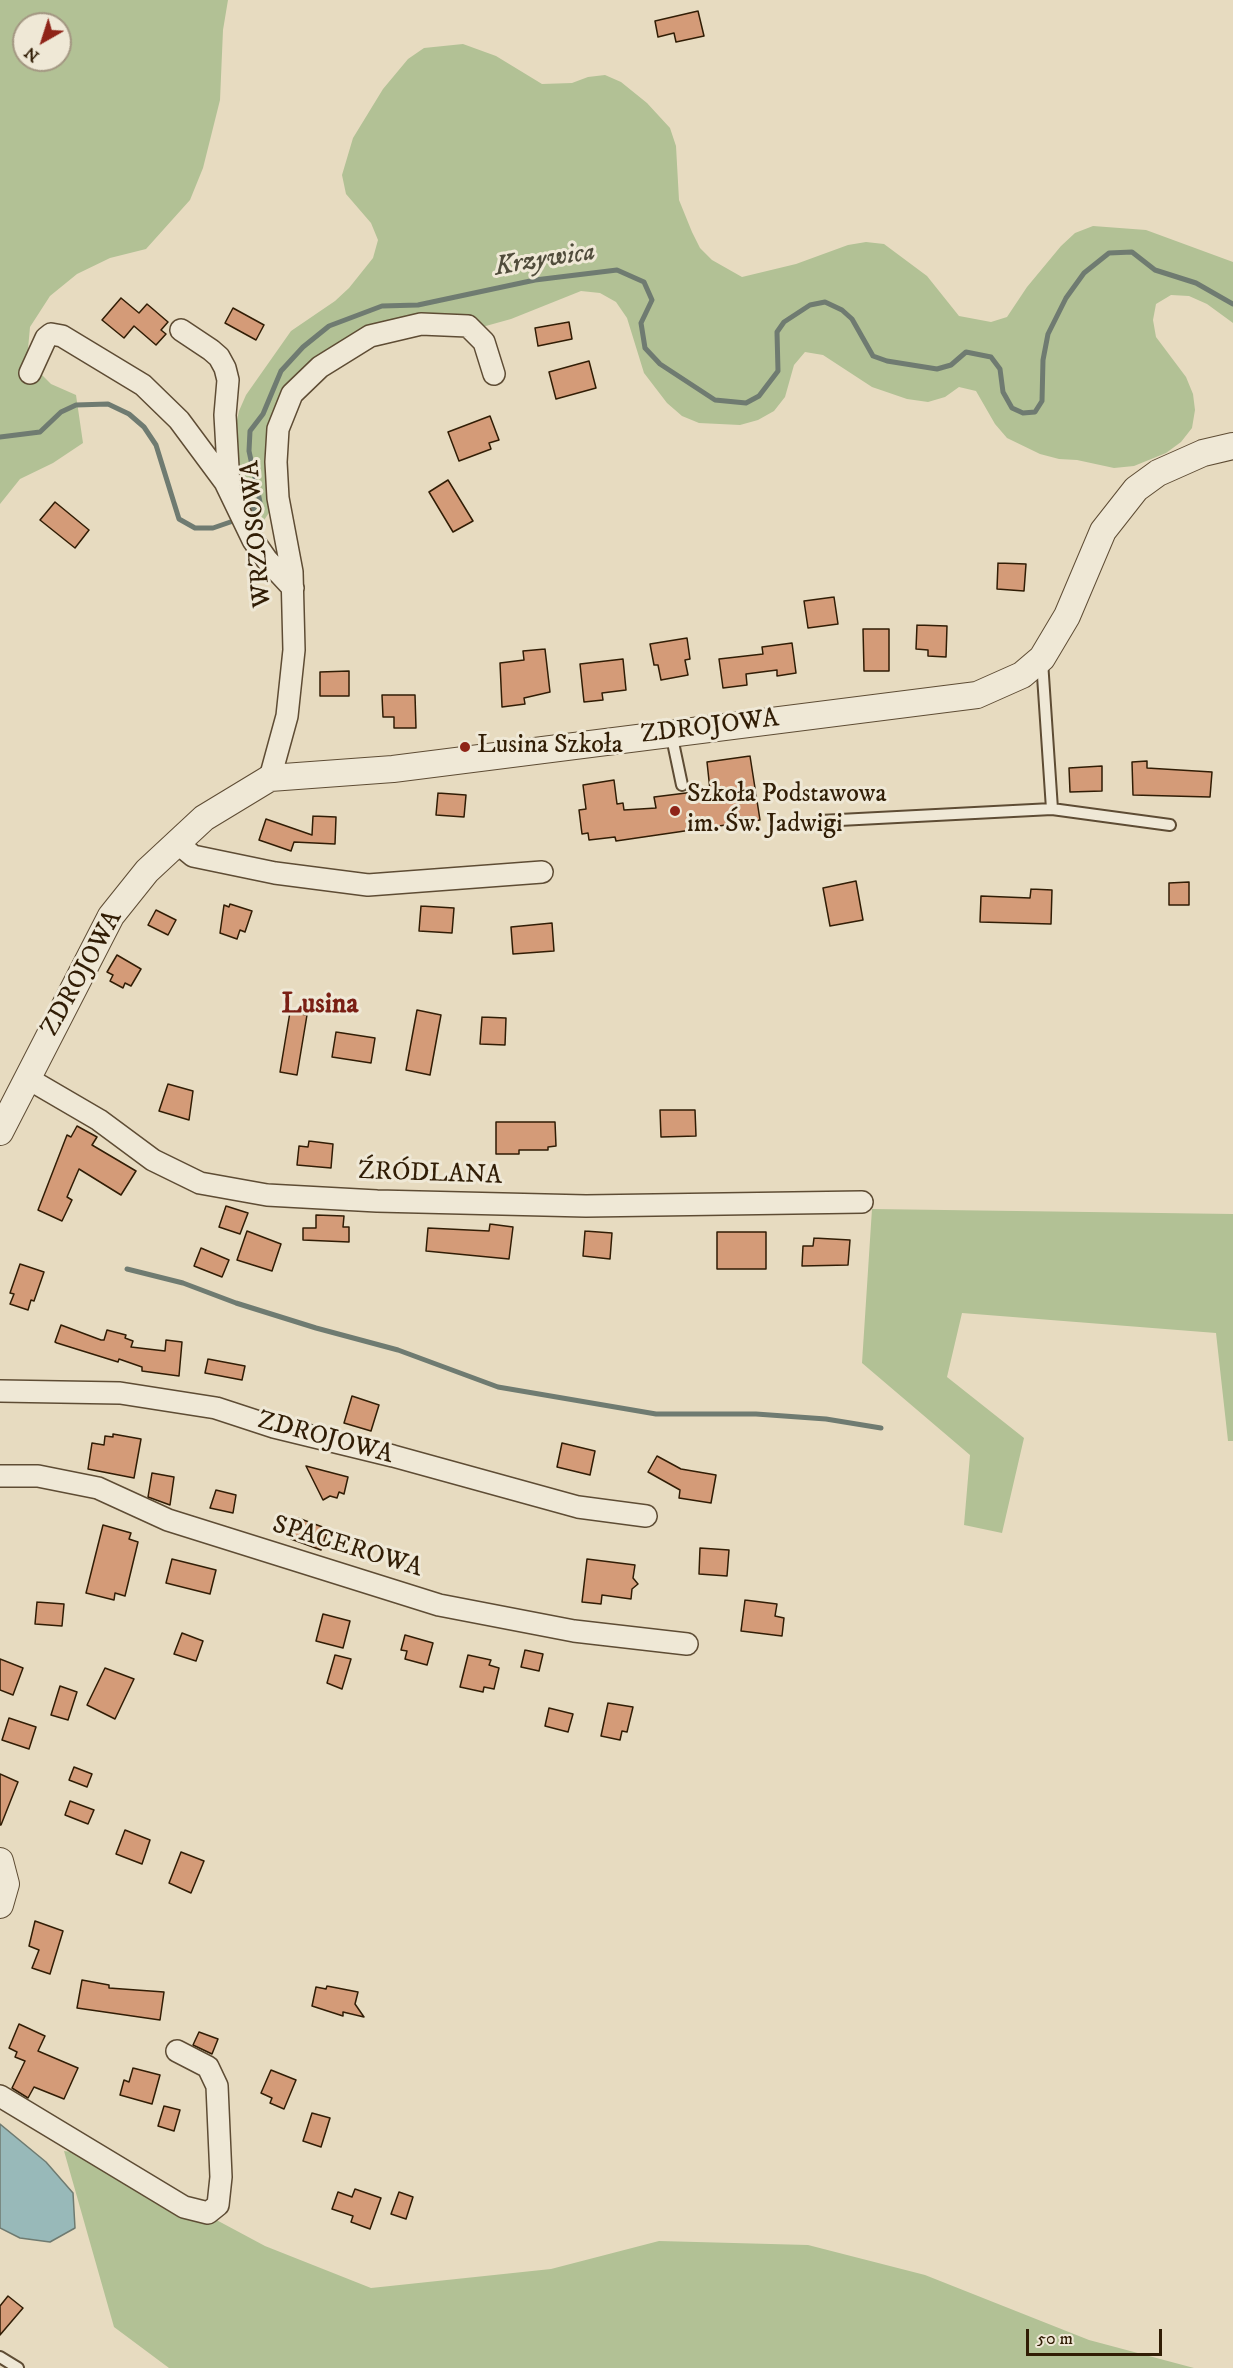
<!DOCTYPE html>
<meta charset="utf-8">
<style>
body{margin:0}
#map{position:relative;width:1233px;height:2368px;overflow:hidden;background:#e7dbc0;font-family:"IM FELL DW Pica",serif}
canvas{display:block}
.north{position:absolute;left:12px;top:12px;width:60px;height:60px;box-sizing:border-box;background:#efe8d6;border:2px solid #a39782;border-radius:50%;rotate:219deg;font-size:16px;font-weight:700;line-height:24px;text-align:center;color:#311d05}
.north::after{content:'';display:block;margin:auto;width:21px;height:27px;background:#8f2418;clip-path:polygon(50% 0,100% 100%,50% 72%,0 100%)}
.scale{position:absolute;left:1026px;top:2329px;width:136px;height:27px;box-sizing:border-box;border:3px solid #311d05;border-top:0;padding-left:8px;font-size:18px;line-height:21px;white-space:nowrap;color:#311d05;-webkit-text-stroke:4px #efe8d6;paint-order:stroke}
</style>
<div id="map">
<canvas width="1233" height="2368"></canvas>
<div class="north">N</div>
<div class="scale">50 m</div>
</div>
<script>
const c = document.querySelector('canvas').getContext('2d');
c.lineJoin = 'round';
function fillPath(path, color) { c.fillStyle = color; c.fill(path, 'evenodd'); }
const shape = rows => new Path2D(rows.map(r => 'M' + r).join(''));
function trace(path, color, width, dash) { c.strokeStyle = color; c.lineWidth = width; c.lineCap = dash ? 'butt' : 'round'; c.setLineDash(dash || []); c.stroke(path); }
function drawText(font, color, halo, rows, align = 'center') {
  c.font = font + ' "IM FELL DW Pica",serif'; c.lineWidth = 6; c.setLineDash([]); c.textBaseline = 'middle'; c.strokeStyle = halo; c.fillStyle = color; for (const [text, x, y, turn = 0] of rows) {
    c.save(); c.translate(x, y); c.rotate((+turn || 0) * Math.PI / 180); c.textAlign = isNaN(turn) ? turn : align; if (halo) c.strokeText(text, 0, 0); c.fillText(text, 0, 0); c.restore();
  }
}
fillPath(shape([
 [0,0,228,0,223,30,220,100,203,168,190,200,146,249,110,258,77,274,50,296,30,327,27,360,51,384,76,395,83,443,53,463,20,479,0,504],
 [24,24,60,24,60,60,24,60],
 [463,44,496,56,542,84,572,83,588,77,605,75,621,82,647,103,670,128,676,146,679,200,692,232,700,248,712,260,742,277,796,264,848,245,866,242,884,244,927,276,959,316,991,322,1007,317,1027,287,1061,246,1075,233,1093,226,1146,230,1233,262,1233,323,1207,304,1189,296,1171,295,1156,304,1153,320,1156,337,1186,377,1193,394,1195,410,1192,428,1181,442,1166,453,1134,466,1114,468,1077,460,1059,459,1040,454,1007,438,995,424,976,391,959,387,945,397,928,402,907,399,872,387,823,355,805,352,794,365,785,397,774,411,758,420,740,425,699,423,682,416,667,403,644,373,627,318,616,302,600,293,581,291,511,319,475,329,361,340,291,393,272,508,259,528,238,486,235,429,239,411,246,395,291,331,335,301,349,288,373,258,378,240,371,223,346,194,342,175,353,138,383,89,408,59,424,48],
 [872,1209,1233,1214,1233,1441,1228,1441,1216,1333,962,1313,947,1377,1024,1438,1002,1533,964,1525,970,1455,862,1363],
 [64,2151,95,2155,265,2246,371,2288,551,2269,659,2241,808,2245,925,2275,1089,2340,1194,2368,169,2368,114,2327]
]), '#b2c195');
const water = shape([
 [0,2124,46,2162,73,2193,75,2228,50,2242,20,2238,0,2228,0,2124]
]);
fillPath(water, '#98b9b9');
trace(water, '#6f7b71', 1.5);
trace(shape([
 [0,437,40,432,61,412,76,405,108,404,129,414,144,427,156,445,179,519,195,528,213,528,239,519],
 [247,515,260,502,249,451,250,431,263,414,281,371,303,347,329,326,382,306,418,305,535,280,617,270,644,282,652,300,641,323,645,348,660,364,715,400,746,403,759,396,778,371,777,332,784,322,810,305,825,302,842,310,852,319,873,356,887,361,937,369,951,365,966,352,991,357,1000,369,1003,392,1012,408,1023,413,1035,412,1042,401,1043,360,1048,334,1066,298,1084,273,1109,253,1132,252,1155,270,1196,283,1233,304],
 [127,1269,183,1283,236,1303,316,1328,398,1350,498,1387,656,1414,756,1414,826,1419,881,1428]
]), '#6f7b71', 5);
const building = shape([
 [698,11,704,36,676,42,674,33,658,37,655,21,698,11],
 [121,298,139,313,147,304,168,322,161,330,166,334,156,345,134,326,124,338,102,320,121,298],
 [233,308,264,325,256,340,225,323,233,308],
 [569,322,572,339,538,346,535,328,569,322],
 [589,361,596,388,556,399,549,372,589,361],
 [490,416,499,440,489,443,491,449,459,461,448,432,490,416],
 [448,480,473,521,453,532,429,492,448,480],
 [55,502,89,530,75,548,40,520,55,502],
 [998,563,1026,564,1024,591,997,589,998,563],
 [834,597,838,624,808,628,804,601,834,597],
 [917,625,947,626,946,657,928,656,928,650,916,649,917,625],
 [863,629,889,629,889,671,864,671,863,629],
 [687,638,690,659,685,660,688,675,661,680,658,665,654,665,650,644,687,638],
 [792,643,796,673,777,676,777,670,746,674,747,685,723,688,719,659,763,654,762,647,792,643],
 [545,649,550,692,524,698,525,704,502,707,500,663,524,660,523,651,545,649],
 [623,659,626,690,602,693,603,700,584,702,580,664,623,659],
 [349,671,349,696,320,696,320,672,349,671],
 [382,695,415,695,416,728,394,728,394,717,383,717,382,695],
 [750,756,760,820,616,841,615,837,589,840,588,833,582,834,579,810,586,809,583,785,614,780,617,804,623,803,624,810,656,808,654,797,710,790,707,762,750,756],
 [1147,761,1147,768,1212,772,1210,797,1133,795,1132,762,1147,761],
 [1102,766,1102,791,1070,792,1069,768,1102,766],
 [438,793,466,795,464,817,436,815,438,793],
 [313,816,336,817,335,844,294,842,291,851,259,840,266,819,312,835,313,816],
 [856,881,863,920,830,926,823,888,856,881],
 [1189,882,1189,905,1169,905,1169,883,1189,882],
 [1031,889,1052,890,1051,924,980,922,981,896,1030,898,1031,889],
 [230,904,252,911,245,932,240,930,237,939,220,933,224,905,229,907,230,904],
 [421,906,454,908,452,933,419,931,421,906],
 [156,910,176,920,168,935,148,925,156,910],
 [552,923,554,951,513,954,511,927,552,923],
 [117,955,141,969,131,986,125,983,123,988,110,981,113,975,107,972,117,955],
 [417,1010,441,1015,430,1075,406,1070,417,1010],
 [290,1012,307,1015,297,1075,280,1072,290,1012],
 [482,1017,506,1018,505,1045,480,1044,482,1017],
 [336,1032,375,1038,371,1063,332,1057,336,1032],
 [168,1084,193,1091,189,1120,159,1111,168,1084],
 [660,1110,695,1110,696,1136,661,1137,660,1110],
 [496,1122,555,1122,556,1146,548,1147,548,1150,519,1150,519,1154,496,1154,496,1122],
 [77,1126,97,1137,92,1145,136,1171,121,1195,79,1169,67,1197,72,1200,62,1221,38,1210,67,1135,71,1137,77,1126],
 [309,1141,333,1144,331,1168,297,1165,299,1146,308,1147,309,1141],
 [226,1206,248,1213,240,1234,219,1227,226,1206],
 [316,1215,344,1216,343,1227,349,1227,349,1242,303,1240,303,1228,316,1228,316,1215],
 [490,1224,513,1227,509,1259,426,1251,428,1228,489,1231,490,1224],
 [247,1231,281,1244,272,1271,237,1260,247,1231],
 [585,1231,612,1233,610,1259,583,1256,585,1231],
 [717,1232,766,1232,766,1269,717,1269,717,1232],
 [814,1238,850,1240,848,1265,802,1266,803,1246,813,1246,814,1238],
 [201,1248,229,1260,222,1277,194,1266,201,1248],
 [20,1264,44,1272,34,1301,31,1300,28,1310,10,1304,14,1294,10,1293,20,1264],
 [61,1325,101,1340,104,1340,107,1330,126,1335,125,1338,133,1341,131,1347,165,1351,166,1340,182,1342,179,1376,142,1371,142,1367,119,1359,118,1362,57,1343,55,1342,61,1325],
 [208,1359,245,1366,242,1380,205,1373,208,1359],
 [352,1396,379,1405,371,1431,344,1423,352,1396],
 [113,1434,141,1439,134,1478,88,1469,92,1443,104,1445,105,1436,113,1437,113,1434],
 [562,1443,595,1451,590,1475,557,1467,562,1443],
 [657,1456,681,1469,716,1475,711,1503,679,1498,680,1490,648,1472,657,1456],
 [306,1466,348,1477,344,1494,339,1492,337,1498,330,1496,323,1500,306,1466],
 [152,1473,174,1477,170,1505,148,1497,152,1473],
 [216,1490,236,1495,233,1513,210,1508,216,1490],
 [298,1518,328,1529,321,1550,291,1539,298,1518],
 [103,1525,131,1533,129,1539,138,1542,125,1596,115,1593,114,1600,86,1593,103,1525],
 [700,1548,729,1550,727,1576,699,1574,700,1548],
 [172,1559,216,1570,210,1594,166,1583,172,1559],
 [587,1559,635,1565,633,1578,638,1584,632,1589,631,1599,602,1595,601,1604,582,1602,587,1559],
 [745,1600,777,1604,775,1616,784,1618,782,1636,741,1631,745,1600],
 [37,1602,64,1604,62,1626,35,1624,37,1602],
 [323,1614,350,1621,343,1648,316,1641,323,1614],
 [182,1633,203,1641,196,1661,174,1654,182,1633],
 [405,1635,433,1643,427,1665,405,1659,407,1651,401,1650,405,1635],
 [525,1650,543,1654,539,1671,521,1667,525,1650],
 [335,1655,351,1659,342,1689,327,1683,335,1655],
 [468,1655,491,1660,489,1665,499,1668,494,1689,484,1687,483,1692,460,1687,468,1655],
 [0,1659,23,1668,13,1695,0,1690,0,1659],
 [105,1668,134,1679,115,1719,87,1705,105,1668],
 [60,1686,77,1692,68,1720,51,1715,60,1686],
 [608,1703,633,1707,627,1732,622,1731,620,1740,601,1736,608,1703],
 [549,1708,573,1714,568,1732,545,1726,549,1708],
 [9,1718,36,1727,29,1749,2,1740,9,1718],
 [74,1767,92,1774,87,1787,69,1780,74,1767],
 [0,1774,18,1782,1,1825,0,1825,0,1774],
 [70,1801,94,1810,88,1824,65,1815,70,1801],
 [125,1830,150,1840,142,1864,116,1854,125,1830],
 [181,1852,204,1861,191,1893,169,1883,181,1852],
 [35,1921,63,1931,50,1974,32,1968,39,1950,29,1946,35,1921],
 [82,1980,109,1985,109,1988,164,1992,160,2020,77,2008,82,1980],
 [327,1986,358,1992,355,2004,364,2017,343,2012,343,2016,312,2006,316,1987,326,1989,327,1986],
 [19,2024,45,2036,38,2051,78,2068,64,2099,34,2087,28,2098,12,2088,25,2061,15,2057,17,2052,9,2048,19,2024],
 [199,2032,218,2039,212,2054,193,2045,199,2032],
 [133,2068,160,2075,152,2104,120,2095,124,2080,129,2082,133,2068],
 [271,2070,296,2080,284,2109,270,2103,272,2098,261,2093,271,2070],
 [164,2106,180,2110,174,2131,158,2126,164,2106],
 [312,2113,330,2118,321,2147,303,2141,312,2113],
 [355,2189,381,2198,370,2229,351,2222,353,2216,332,2209,338,2192,352,2197,355,2189],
 [399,2192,413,2197,406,2219,391,2214,399,2192],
 [8,2296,23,2308,0,2335,0,2306,8,2296]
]);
fillPath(building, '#d49b78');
trace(building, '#311d05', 1.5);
const service = shape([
 [1042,661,1052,809,1170,825],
 [671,733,682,785],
 [820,821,1052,809],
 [0,2357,18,2368]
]);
const minor = shape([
 [181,330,211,350,219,357,225,368,228,380,225,415,229,485],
 [30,373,46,338,51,334,62,336,143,385,179,420,225,482,253,540,267,560,293,588],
 [270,778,287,716,294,650,292,572,278,498,276,462,278,429,292,394,320,367,370,336,421,324,468,326,484,342,494,374],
 [176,842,193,856,275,873,368,885,542,872],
 [27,1078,99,1120,153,1160,200,1183,267,1195,377,1201,586,1206,862,1202],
 [0,1391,120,1393,216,1408,274,1427,393,1456,578,1507,646,1516],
 [0,1476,38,1476,98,1488,168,1520,439,1605,574,1631,687,1644],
 [0,2096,184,2207,208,2213,218,2205,221,2177,217,2086,208,2067,177,2051]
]);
const tertiary = shape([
 [0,1132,111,916,147,871,204,818,270,778,393,769,977,695,1022,675,1042,658,1067,616,1103,531,1136,489,1158,473,1203,453,1233,446],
 [0,1861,6,1884,0,1905]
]);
trace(service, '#5e4c34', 14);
trace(minor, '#5e4c34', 24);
trace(tertiary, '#5e4c34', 28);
trace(service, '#efe8d6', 10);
trace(minor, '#efe8d6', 21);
trace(tertiary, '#efe8d6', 26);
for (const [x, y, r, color] of [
 [465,747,6,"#8f2418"],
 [675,811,6,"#8f2418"]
]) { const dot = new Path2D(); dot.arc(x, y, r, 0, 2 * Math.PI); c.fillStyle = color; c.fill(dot); trace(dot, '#efe8d6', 2); }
drawText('26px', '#311d05', '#efe8d6', [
 ["WRZOSOWA",258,534,-95],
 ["ZDROJOWA",710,728,-7],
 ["ZDROJOWA",83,974,-61],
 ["ŹRÓDLANA",430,1175,2],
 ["ZDROJOWA",325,1439,15],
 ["SPACEROWA",347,1548,17]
]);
drawText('26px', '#311d05', '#efe8d6', [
 ["Lusina Szkoła",477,747],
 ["Szkoła Podstawowa",687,796],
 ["im. Św. Jadwigi",687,826]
], 'left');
drawText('italic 27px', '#504c3b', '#efe8d6', [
 ["Krzywica",545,261,-9]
]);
drawText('bold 28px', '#7a1f14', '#efe8d6', [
 ["Lusina",320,1006]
]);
</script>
